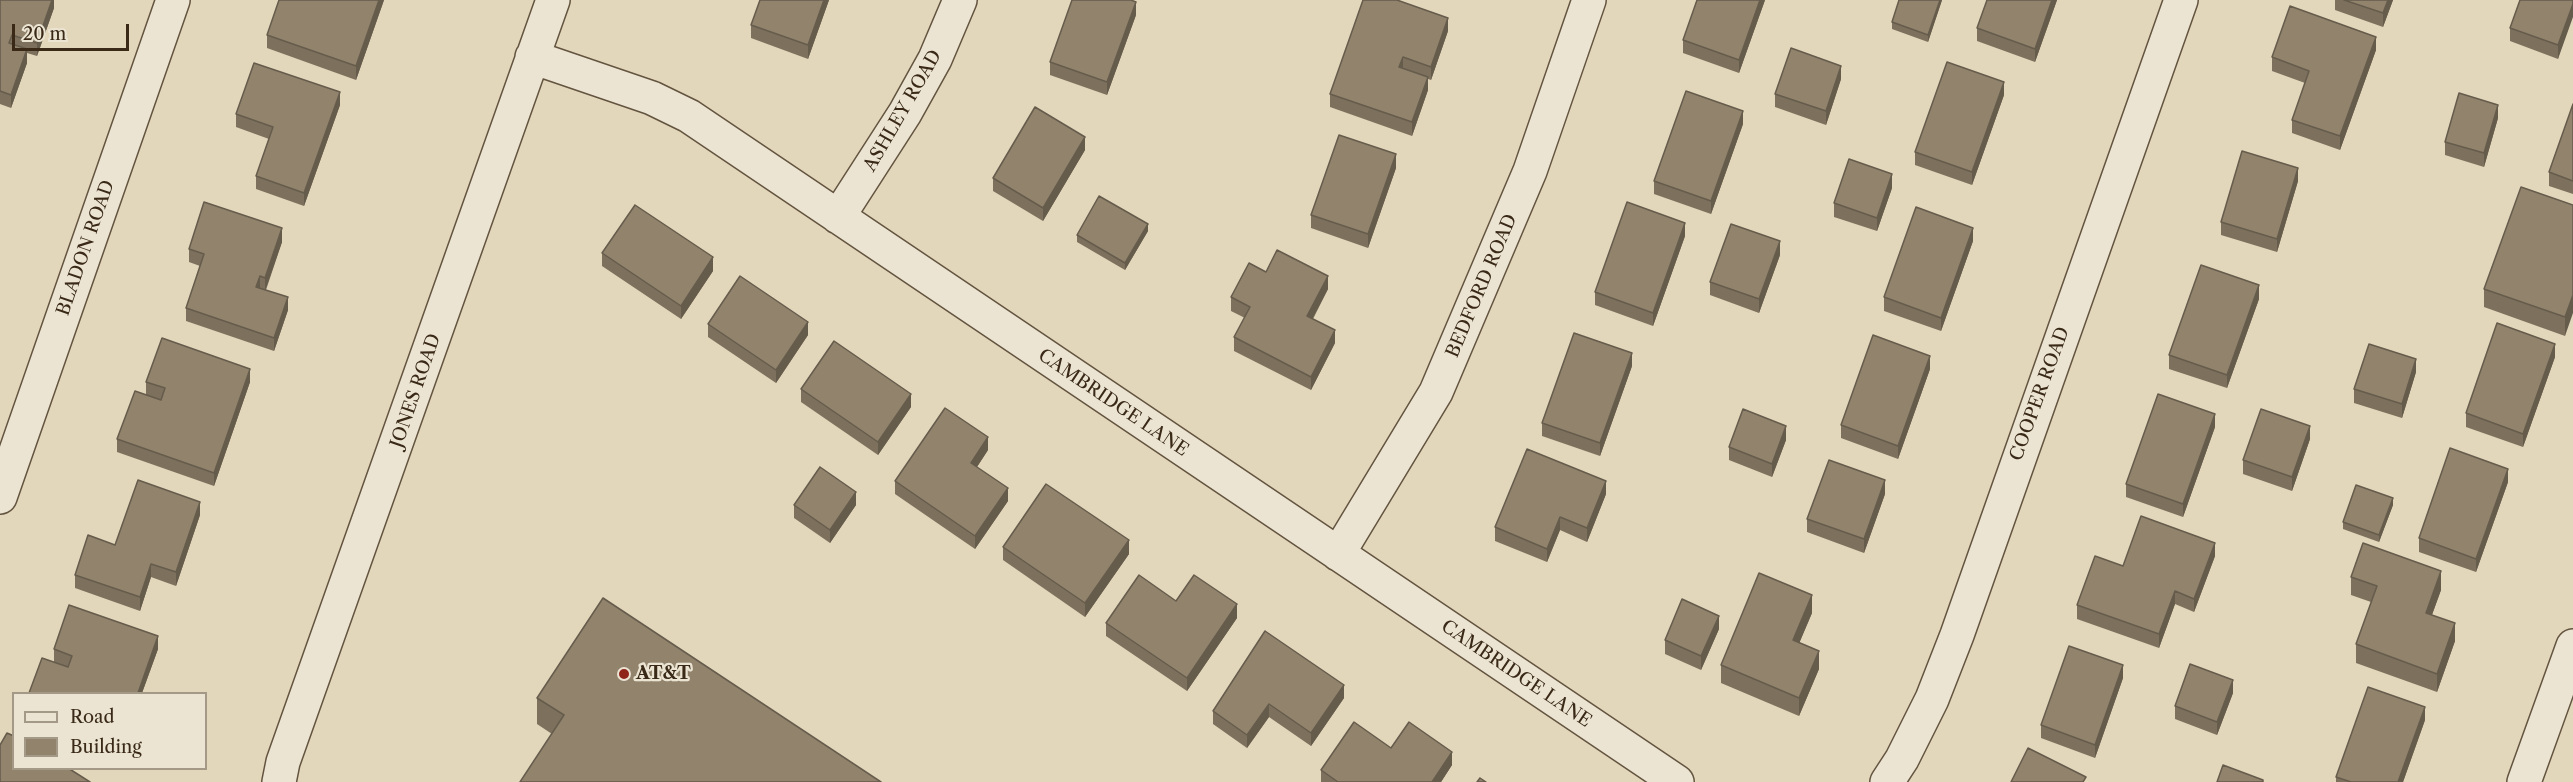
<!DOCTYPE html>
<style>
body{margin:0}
#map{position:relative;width:2573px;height:782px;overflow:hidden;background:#e2d6bb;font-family:"Libre Caslon Text",serif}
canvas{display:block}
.legend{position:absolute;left:12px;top:692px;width:195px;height:78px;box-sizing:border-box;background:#ece4d3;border:2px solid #a49987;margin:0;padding:8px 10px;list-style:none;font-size:18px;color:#392916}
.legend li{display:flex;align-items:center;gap:12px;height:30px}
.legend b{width:30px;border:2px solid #a49987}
.scale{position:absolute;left:12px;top:24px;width:117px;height:27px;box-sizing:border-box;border:3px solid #392916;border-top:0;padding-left:8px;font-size:18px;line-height:21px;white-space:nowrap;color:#392916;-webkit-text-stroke:4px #ece4d3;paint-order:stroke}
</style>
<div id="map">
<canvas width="2573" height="782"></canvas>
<ul class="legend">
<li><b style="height:8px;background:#ece4d3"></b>Road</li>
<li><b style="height:16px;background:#91836c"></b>Building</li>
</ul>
<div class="scale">20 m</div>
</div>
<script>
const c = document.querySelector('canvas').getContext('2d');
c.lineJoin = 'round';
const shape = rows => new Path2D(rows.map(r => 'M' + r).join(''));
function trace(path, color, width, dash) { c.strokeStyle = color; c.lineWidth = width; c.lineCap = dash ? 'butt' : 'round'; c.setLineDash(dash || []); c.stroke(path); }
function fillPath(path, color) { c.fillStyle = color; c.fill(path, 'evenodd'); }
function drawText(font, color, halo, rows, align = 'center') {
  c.font = font + ' "Libre Caslon Text",serif'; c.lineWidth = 4.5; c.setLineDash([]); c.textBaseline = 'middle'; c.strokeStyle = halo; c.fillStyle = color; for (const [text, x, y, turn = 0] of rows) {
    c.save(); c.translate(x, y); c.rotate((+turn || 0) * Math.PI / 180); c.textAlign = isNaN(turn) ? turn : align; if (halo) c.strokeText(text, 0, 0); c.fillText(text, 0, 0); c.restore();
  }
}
const minor = shape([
 [532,57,652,98,689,116,1677,782],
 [838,217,905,113,935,59,960,0],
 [0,497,173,0],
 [1338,554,1436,392,1530,171,1589,0],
 [279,782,283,762,553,0],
 [1887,782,1902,759,1932,699,1957,635,2181,0],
 [2524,782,2573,646]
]);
trace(minor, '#63543f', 36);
trace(minor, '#ece4d3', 33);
fillPath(shape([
 [0,0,54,0,54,8,37,56,27,53,27,63,11,108,0,104],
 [384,0,356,80,267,48,267,35],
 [829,0,808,59,751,38,751,25],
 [1765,0,1739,73,1683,53,1683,40],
 [1942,0,1928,42,1892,29,1892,22],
 [1987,0,2057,0,2035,62,1977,41,1977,28],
 [2335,0,2393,0,2383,27,2335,10],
 [2573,0,2558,59,2510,41,2510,28],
 [1136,15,1107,95,1050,75,1050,62],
 [1448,31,1431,80,1428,79,1428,90,1412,136,1330,107,1330,94],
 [2376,50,2340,150,2292,133,2292,120,2305,83,2272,71,2272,57],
 [1841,79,1826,125,1775,107,1775,94],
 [2004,95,1972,185,1915,165,1915,152],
 [2573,104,2573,194,2549,186,2549,172],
 [340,105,304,206,256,189,256,176,269,139,236,127,236,114],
 [2498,118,2484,167,2445,155,2445,142],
 [1743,124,1711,214,1654,194,1654,181],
 [1085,150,1043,221,993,191,993,178],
 [1396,168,1368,248,1311,228,1311,215],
 [2298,181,2277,252,2221,235,2221,222],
 [1892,188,1877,231,1834,217,1834,203],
 [2573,205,2565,336,2484,307,2484,289],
 [1148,231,1125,270,1077,242,1077,235],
 [1685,236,1653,326,1595,305,1595,292],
 [1973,241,1941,331,1884,311,1884,297],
 [282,242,266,290,288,310,274,351,186,321,186,308,200,266,189,262,189,249],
 [602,253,713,271,681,319,602,266],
 [1780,255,1759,313,1710,295,1710,282],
 [1266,272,1328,289,1313,319,1335,343,1311,390,1234,351,1234,337,1245,318,1231,311,1231,297],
 [2259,299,2227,388,2169,369,2169,355],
 [708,324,808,335,776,383,708,337],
 [2555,357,2523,447,2466,427,2466,413],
 [1632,366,1600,456,1542,436,1542,423],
 [1930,369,1898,459,1841,438,1841,425],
 [2416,372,2402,418,2354,403,2354,389],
 [146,382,250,382,214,486,117,452,117,439,146,395],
 [801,389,911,407,878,455,801,402],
 [2215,427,2183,517,2126,497,2126,484],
 [2310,439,2292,491,2243,474,2243,460],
 [1786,440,1772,477,1729,460,1729,447],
 [988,450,977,467,1008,501,975,549,895,494,895,481],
 [2508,482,2476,572,2419,552,2419,538],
 [1606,494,1587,542,1560,530,1547,562,1495,541,1495,527],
 [1885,494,1864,553,1807,532,1807,519],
 [794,505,856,505,830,543,794,518],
 [2393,505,2379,542,2343,529,2343,522],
 [200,515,176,586,151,577,140,611,75,588,75,575,115,545],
 [1003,547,1129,554,1085,617,1003,560],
 [2215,556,2194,612,2175,604,2159,648,2077,619,2077,605,2123,566],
 [2351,577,2441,590,2432,615,2455,641,2437,692,2356,663,2356,644,2371,602,2351,595],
 [1176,601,1237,618,1187,691,1106,636,1106,623],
 [1812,613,1799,643,1819,669,1799,716,1721,683,1721,665],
 [1719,629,1701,670,1665,654,1665,640],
 [1265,631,1344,698,1311,746,1269,717,1247,748,1213,724,1213,711],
 [54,649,158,649,142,693,54,662],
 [2123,678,2095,758,2041,738,2041,725],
 [2233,693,2217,735,2175,719,2175,706],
 [537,698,881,782,552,734,537,724],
 [2425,720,2403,782,2336,782,2336,777],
 [1391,748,1452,765,1441,782,1321,782,1321,770]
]), '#7d715d');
fillPath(shape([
 [52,0,54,0,54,8,37,56,37,43],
 [379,0,384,0,356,80,356,66],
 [824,0,829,0,808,59,808,45],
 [1760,0,1765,0,1739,73,1739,60],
 [1940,0,1942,0,1928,42,1928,35],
 [2052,0,2057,0,2035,62,2035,49],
 [2388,0,2393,0,2383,27,2383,13],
 [1136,2,1136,15,1107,95,1107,82],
 [2573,4,2573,17,2558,59,2558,45],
 [1448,18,1448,31,1431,80,1431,67],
 [2376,37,2376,50,2340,150,2340,136],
 [27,49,27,63,11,108,11,95],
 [1403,57,1403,70,1399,67],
 [1841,66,1841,79,1826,125,1826,111],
 [1428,77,1428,90,1412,136,1412,122],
 [2004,82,2004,95,1972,185,1972,172],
 [340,92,340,105,304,206,304,193],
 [2498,105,2498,118,2484,167,2484,153],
 [1743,111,1743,124,1711,214,1711,201],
 [1085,137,1085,150,1043,221,1043,208],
 [1396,154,1396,168,1368,248,1368,234],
 [2298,168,2298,181,2277,252,2277,239],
 [1892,174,1892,188,1877,231,1877,218],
 [1685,223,1685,236,1653,326,1653,313],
 [1148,224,1148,231,1125,270,1125,263],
 [282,228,282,242,265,291,265,278],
 [1973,228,1973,241,1941,331,1941,318],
 [1780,241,1780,255,1759,313,1759,299],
 [713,257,713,271,681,319,681,306],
 [260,276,260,289,256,287],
 [1328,276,1328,289,1307,329,1307,316],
 [2259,285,2259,299,2227,388,2227,375],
 [2573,295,2573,313,2565,336,2565,317],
 [288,297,288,310,274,351,274,338],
 [808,322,808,335,776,383,776,370],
 [1335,330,1335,343,1311,390,1311,377],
 [2555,344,2555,357,2523,447,2523,434],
 [1632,353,1632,366,1600,456,1600,443],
 [1930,356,1930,369,1898,459,1898,446],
 [2416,359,2416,372,2402,418,2402,404],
 [250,369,250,382,214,486,214,473],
 [911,394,911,407,878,455,878,442],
 [2215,414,2215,427,2183,517,2183,504],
 [1786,426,1786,440,1772,477,1772,464],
 [2310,426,2310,439,2292,491,2292,477],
 [988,437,988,450,971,476,971,463],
 [2508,469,2508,482,2476,572,2476,559],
 [1885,480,1885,494,1864,553,1864,539],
 [1606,481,1606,494,1587,542,1587,528],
 [1008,488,1008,501,975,549,975,536],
 [856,492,856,505,830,543,830,530],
 [2393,498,2393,505,2379,542,2379,535],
 [200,502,200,515,176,586,176,572],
 [1560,517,1560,530,1547,562,1547,549],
 [1129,540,1129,554,1085,617,1085,603],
 [2215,543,2215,556,2194,612,2194,599],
 [151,564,151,577,140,611,140,597],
 [2441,571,2441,590,2426,631,2426,613],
 [2175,591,2175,604,2159,648,2159,634],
 [1812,595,1812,613,1793,658,1793,640],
 [1237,604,1237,618,1187,691,1187,678],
 [1719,616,1719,629,1701,670,1701,656],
 [2455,623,2455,641,2437,692,2437,674],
 [158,636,158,649,142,693,138,693],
 [1819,651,1819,669,1799,716,1799,698],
 [2123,665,2123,678,2095,758,2095,745],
 [2233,680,2233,693,2217,735,2217,722],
 [1344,685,1344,698,1311,746,1311,733],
 [1269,704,1269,717,1247,748,1247,735],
 [2425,707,2425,720,2403,782,2398,782],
 [1452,752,1452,765,1441,782,1432,782]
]), '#665c4c');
const building = shape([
 [0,0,52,0,37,43,12,35,9,43,27,49,11,95,0,91,0,0],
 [279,0,379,0,356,66,267,35,279,0],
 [760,0,824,0,808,45,751,25,760,0],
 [1072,0,1131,0,1136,2,1107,82,1050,62,1072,0],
 [1363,0,1397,0,1448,18,1431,67,1403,57,1399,67,1428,77,1412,122,1330,94,1363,0],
 [1697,0,1760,0,1739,60,1683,40,1697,0],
 [1899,0,1940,0,1928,35,1892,22,1899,0],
 [1987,0,2052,0,2035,49,1977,28,1987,0],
 [2344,0,2388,0,2383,13,2344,0],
 [2520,0,2573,0,2573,4,2558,45,2510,28,2520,0],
 [2290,6,2376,37,2340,136,2292,120,2309,71,2272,57,2290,6],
 [1791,48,1841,66,1826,111,1775,94,1791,48],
 [1947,62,2004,82,1972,172,1915,152,1947,62],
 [254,63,340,92,304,193,256,176,273,127,236,114,254,63],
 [1686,91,1743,111,1711,201,1654,181,1686,91],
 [2459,93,2498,105,2484,153,2445,142,2459,93],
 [2573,104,2573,181,2549,172,2573,104],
 [1035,107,1085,137,1043,208,993,178,1035,107],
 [1339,135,1396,154,1368,234,1311,215,1339,135],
 [2242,151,2298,168,2277,239,2221,222,2242,151],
 [1849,159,1892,174,1877,218,1834,203,1849,159],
 [2521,187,2573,205,2573,295,2565,317,2484,289,2521,187],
 [1099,196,1148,224,1125,263,1077,235,1099,196],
 [204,202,282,228,265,278,260,276,256,287,288,297,274,338,186,308,204,254,189,249,204,202],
 [1627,202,1685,223,1653,313,1595,292,1627,202],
 [635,205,713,257,681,306,602,253,635,205],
 [1916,207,1973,228,1941,318,1884,297,1916,207],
 [1731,224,1780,241,1759,299,1710,282,1731,224],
 [1277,250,1328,276,1307,316,1335,330,1311,377,1234,337,1250,307,1231,297,1249,263,1266,272,1277,250],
 [2201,265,2259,285,2227,375,2169,355,2201,265],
 [740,276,808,322,776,370,708,324,740,276],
 [2497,323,2555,344,2523,434,2466,413,2497,323],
 [1574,333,1632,353,1600,443,1542,423,1574,333],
 [1873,335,1930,356,1898,446,1841,425,1873,335],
 [162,338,250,369,214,473,117,439,135,391,161,400,165,388,146,382,162,338],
 [834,341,911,394,878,442,801,389,834,341],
 [2369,344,2416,359,2402,404,2354,389,2369,344],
 [2158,394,2215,414,2183,504,2126,484,2158,394],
 [945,408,988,437,971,463,1008,488,975,536,895,481,945,408],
 [1743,409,1786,426,1772,464,1729,447,1743,409],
 [2261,409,2310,426,2292,477,2243,460,2261,409],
 [2450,448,2508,469,2476,559,2419,538,2450,448],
 [1527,449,1606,481,1587,528,1560,517,1547,549,1495,527,1527,449],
 [1829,460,1885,480,1864,539,1807,519,1829,460],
 [820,467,856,492,830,530,794,505,820,467],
 [138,480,200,502,176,572,151,564,140,597,75,575,88,535,115,545,138,480],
 [1046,484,1129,540,1085,603,1003,547,1046,484],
 [2356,485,2393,498,2379,535,2343,522,2356,485],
 [2141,516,2215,543,2194,599,2175,591,2159,634,2077,605,2095,556,2123,566,2141,516],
 [2363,543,2441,571,2426,613,2455,623,2437,674,2356,644,2377,586,2351,577,2363,543],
 [1759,573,1812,595,1793,640,1819,651,1799,698,1721,665,1759,573],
 [1139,575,1176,601,1194,575,1237,604,1187,678,1106,623,1139,575],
 [603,598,881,782,520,782,564,715,537,698,603,598],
 [1682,599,1719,616,1701,656,1665,640,1682,599],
 [69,605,158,636,138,693,29,693,42,658,68,667,72,656,54,649,69,605],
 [1265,631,1344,685,1311,733,1269,704,1247,735,1213,711,1265,631],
 [2069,646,2123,665,2095,745,2041,725,2069,646],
 [2190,664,2233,680,2217,722,2175,706,2190,664],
 [2368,687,2425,707,2398,782,2351,782,2336,777,2368,687],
 [1354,722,1391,748,1409,722,1452,752,1432,782,1338,782,1321,770,1354,722],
 [7,733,14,736,14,768,68,768,90,782,0,782,0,745,7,733],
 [2028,748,2086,777,2083,782,2011,782,2028,748],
 [2223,765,2263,780,2263,782,2217,782,2223,765],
 [1480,778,1486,782,1477,782,1480,778]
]);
fillPath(building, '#91836c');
trace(building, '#665c4c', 1.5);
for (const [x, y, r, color] of [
 [624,674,6,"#8f2418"]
]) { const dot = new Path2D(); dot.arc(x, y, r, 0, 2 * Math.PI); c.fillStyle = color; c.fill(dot); trace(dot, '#ece4d3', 2); }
drawText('18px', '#392916', '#ece4d3', [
 ["ASHLEY ROAD",903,111,-60],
 ["BLADON ROAD",86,248,-71],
 ["BEDFORD ROAD",1482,286,-67],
 ["JONES ROAD",416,391,-71],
 ["COOPER ROAD",2040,394,-70],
 ["CAMBRIDGE LANE",1113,403,34],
 ["CAMBRIDGE LANE",1516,674,34]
]);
drawText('bold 18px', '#392916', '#ece4d3', [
 ["AT&T",636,674]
], 'left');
</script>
